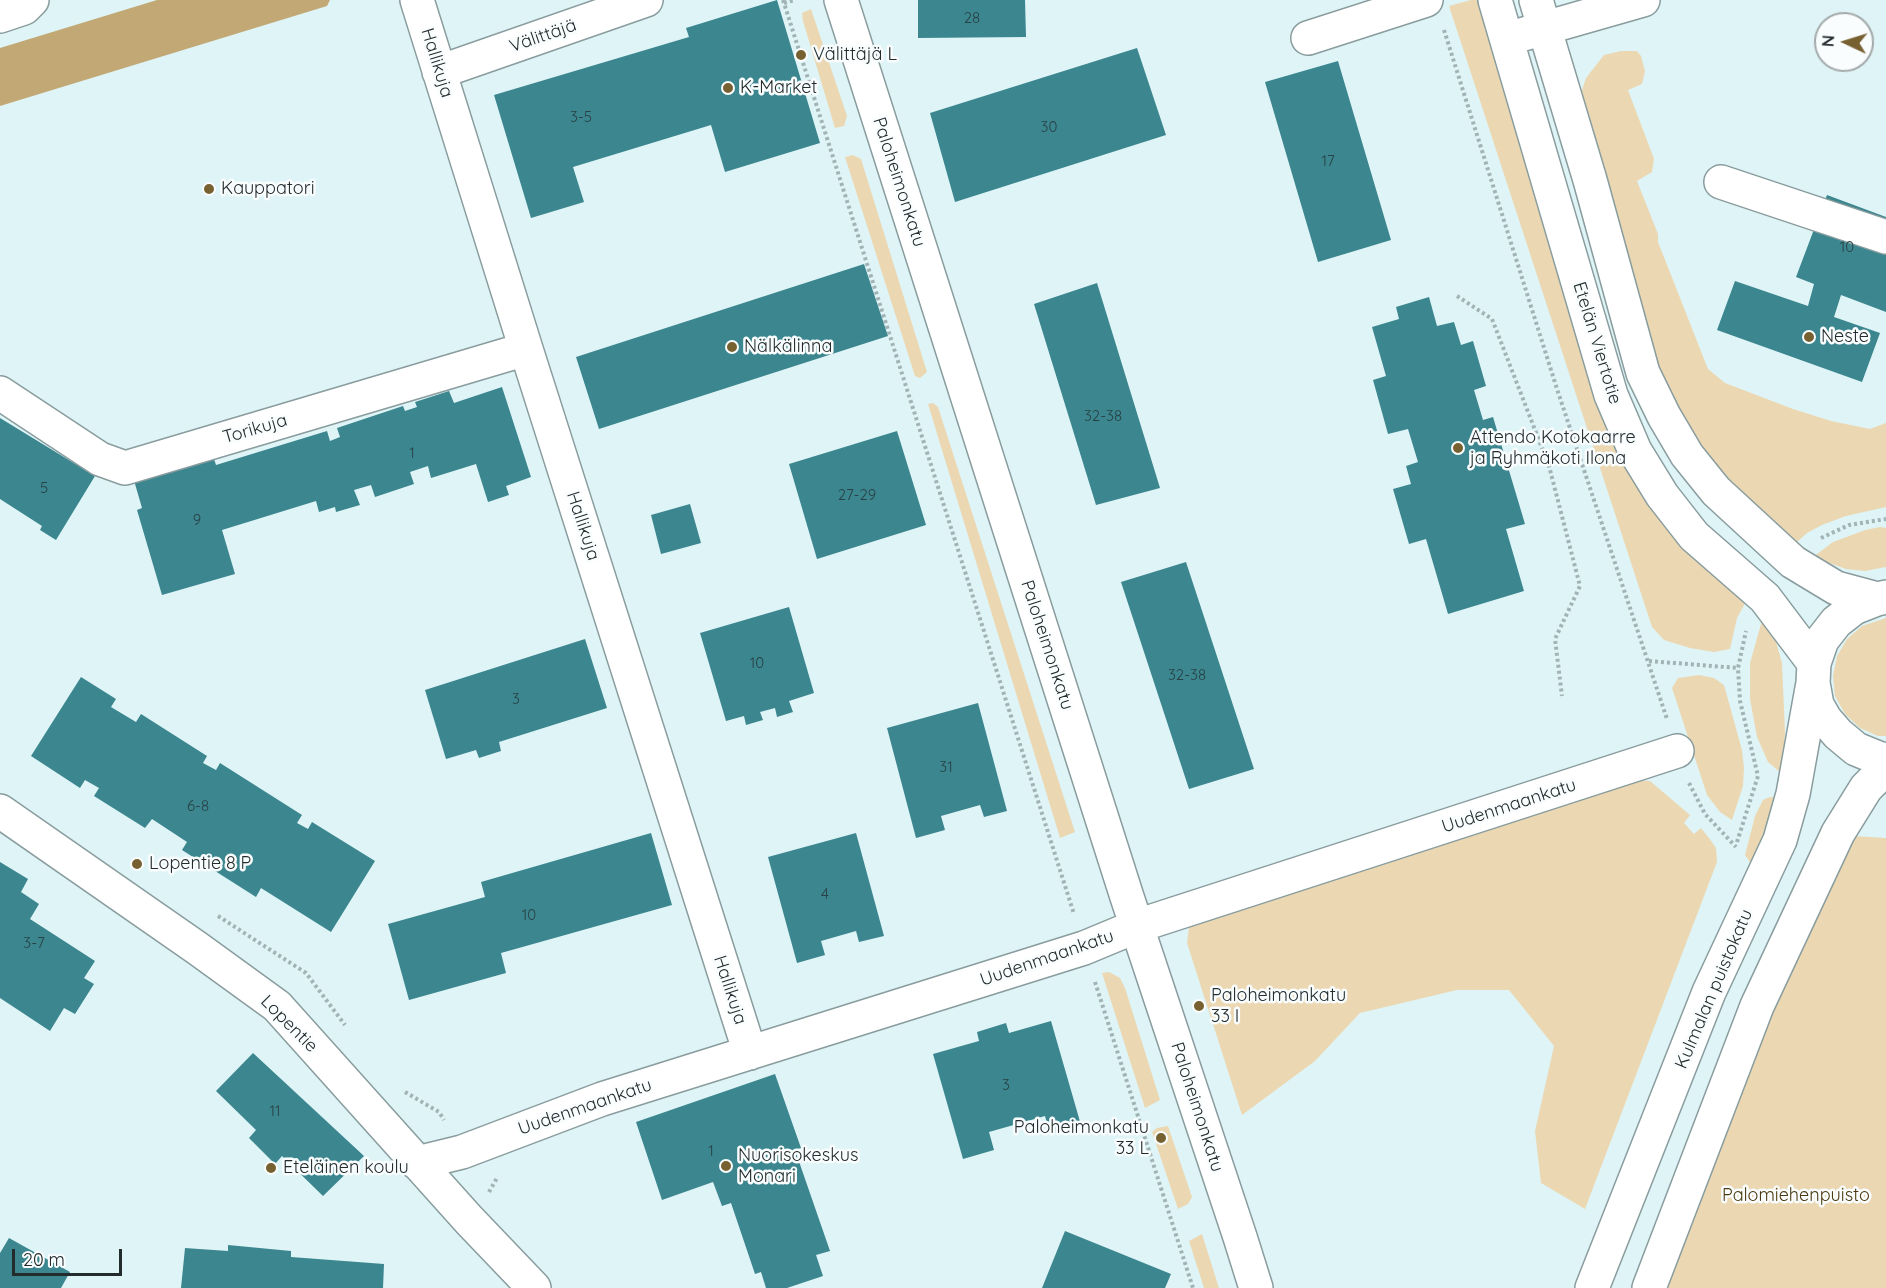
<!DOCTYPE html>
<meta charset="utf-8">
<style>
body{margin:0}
#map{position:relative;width:1886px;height:1288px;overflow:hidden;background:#dff4f6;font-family:Quicksand,sans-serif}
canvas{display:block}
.north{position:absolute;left:1814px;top:12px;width:60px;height:60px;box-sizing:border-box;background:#f9fdfe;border:2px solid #a3a9aa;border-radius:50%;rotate:274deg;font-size:16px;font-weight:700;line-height:24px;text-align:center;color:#232b2c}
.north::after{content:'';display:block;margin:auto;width:21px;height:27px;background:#786131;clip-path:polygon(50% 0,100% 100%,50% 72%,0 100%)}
.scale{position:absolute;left:12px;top:1249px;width:110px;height:27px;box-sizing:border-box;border:3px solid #232b2c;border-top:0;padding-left:8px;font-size:18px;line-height:21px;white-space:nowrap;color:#232b2c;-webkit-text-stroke:4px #f9fdfe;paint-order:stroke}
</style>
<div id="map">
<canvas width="1886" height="1288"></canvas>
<div class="north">N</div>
<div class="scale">20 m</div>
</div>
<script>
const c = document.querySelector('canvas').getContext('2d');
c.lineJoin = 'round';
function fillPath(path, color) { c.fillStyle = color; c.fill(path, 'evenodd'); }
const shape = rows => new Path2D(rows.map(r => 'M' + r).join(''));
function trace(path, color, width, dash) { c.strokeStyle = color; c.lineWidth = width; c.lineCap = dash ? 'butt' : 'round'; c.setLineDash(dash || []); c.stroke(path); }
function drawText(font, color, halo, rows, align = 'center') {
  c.font = font + ' Quicksand,sans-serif'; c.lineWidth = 5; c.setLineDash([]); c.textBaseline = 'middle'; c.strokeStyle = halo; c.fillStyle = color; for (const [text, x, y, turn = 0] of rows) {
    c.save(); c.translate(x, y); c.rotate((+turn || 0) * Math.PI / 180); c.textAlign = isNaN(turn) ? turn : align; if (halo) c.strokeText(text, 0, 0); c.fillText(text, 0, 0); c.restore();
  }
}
fillPath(shape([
 [1471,0,1477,0,1602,403,1629,469,1658,517,1696,558,1748,598,1737,618,1730,649,1714,652,1690,648,1664,640,1652,627,1449,6],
 [811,9,847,116,844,126,835,128,803,21,802,13],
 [1621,51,1637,51,1641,56,1645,71,1642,84,1628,90,1654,159,1652,172,1637,181,1658,234,1658,242,1708,369,1725,383,1793,409,1831,421,1870,429,1886,423,1886,507,1846,516,1822,525,1807,533,1795,544,1720,476,1667,396,1583,113,1582,90,1586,78,1604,55],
 [853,155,861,159,927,372,920,378,915,376,845,157],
 [933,403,938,407,1075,832,1060,838,928,404],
 [1880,527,1886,528,1886,567,1865,571,1846,569,1813,557,1833,542,1865,530],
 [1763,617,1775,638,1782,663,1785,732,1782,774,1768,762,1757,737,1750,699,1750,663],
 [1886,618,1886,736,1878,736,1860,728,1845,714,1835,696,1833,676,1837,656,1847,639,1862,626],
 [1699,675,1714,678,1724,685,1742,750,1744,768,1743,786,1732,820,1720,812,1707,795,1672,688,1678,678],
 [1635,780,1650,781,1690,815,1684,823,1694,834,1701,828,1709,838,1716,848,1717,862,1585,1209,1541,1183,1535,1131,1554,1046,1509,990,1457,990,1360,1013,1315,1061,1242,1115,1187,943,1189,927,1197,919],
 [1770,797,1777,798,1771,821,1752,865,1745,855,1755,816,1763,800],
 [1853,836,1886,838,1886,1288,1664,1288,1764,1030],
 [1109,972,1120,978,1125,988,1160,1100,1145,1108,1102,973],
 [1168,1126,1192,1197,1188,1204,1178,1209,1152,1132,1157,1128],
 [1202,1234,1219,1288,1204,1288,1189,1241]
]), '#ebd8b3');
fillPath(shape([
 [157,0,330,0,327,6,0,106,0,48]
]), '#c2a875');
fillPath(shape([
 [777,0,820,143,725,172,711,125,573,167,584,202,531,218,494,95,689,37,686,28],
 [918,0,1025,0,1026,37,918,38],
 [1137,48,1166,135,955,202,930,113],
 [1338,61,1391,240,1318,262,1265,82],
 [1827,195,1886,217,1886,312,1841,295,1834,317,1880,333,1862,382,1717,330,1735,281,1808,306,1814,284,1796,277],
 [864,264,888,336,599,429,576,357],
 [1097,283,1160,488,1096,505,1034,304],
 [1429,297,1437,326,1454,322,1461,345,1473,341,1486,386,1474,390,1483,420,1493,417,1525,524,1506,529,1524,591,1448,614,1426,539,1409,544,1393,489,1411,484,1406,466,1418,462,1408,429,1388,434,1373,380,1386,376,1372,327,1399,319,1396,307],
 [502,387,531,477,506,486,509,495,488,502,476,464,431,478,428,466,410,472,414,484,375,497,371,485,354,490,360,505,336,512,335,507,319,512,316,501,222,530,235,574,162,595,137,510,142,508,133,477,212,453,216,465,327,431,330,441,340,437,337,428,403,406,405,411,417,407,415,402,449,391,454,403],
 [0,418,95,476,56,540,40,530,42,526,0,499],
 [897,431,926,525,817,559,789,464],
 [690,504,701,543,661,554,651,515],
 [1186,562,1254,769,1189,789,1121,582],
 [789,607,814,693,789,701,793,712,777,717,775,708,760,712,763,720,746,725,744,716,726,721,700,633],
 [585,639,607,708,499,742,501,751,479,758,476,750,446,759,425,690],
 [81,677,116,699,111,707,136,722,141,714,207,756,203,763,216,770,220,763,302,815,297,823,308,829,312,822,375,861,331,932,261,888,256,897,182,850,187,842,152,819,145,828,94,796,99,788,85,780,80,788,31,756],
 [978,703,1007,811,984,817,980,805,941,816,945,830,916,838,887,728],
 [651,833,672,905,501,953,506,973,409,1000,388,924,485,897,481,882],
 [856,833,884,936,859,942,856,931,821,941,825,955,797,963,768,857],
 [0,862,28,879,21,892,39,904,30,919,95,961,84,978,94,984,75,1014,64,1008,50,1031,0,998],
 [1051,1021,1081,1125,1050,1134,1045,1116,989,1132,994,1150,963,1159,933,1054,979,1041,977,1032,1006,1023,1009,1033],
 [253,1053,364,1156,323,1196,282,1156,275,1164,249,1138,256,1130,216,1091],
 [775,1074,801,1148,795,1150,830,1251,816,1255,823,1276,787,1288,766,1288,761,1272,755,1274,731,1203,722,1206,713,1182,662,1200,636,1122],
 [1065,1231,1171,1274,1165,1288,1042,1288],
 [9,1238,70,1272,61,1288,0,1288,0,1253],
 [228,1245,291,1251,291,1257,384,1264,383,1288,181,1288,185,1248,228,1251]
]), '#3b868f');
const minor = shape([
 [417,0,526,349,750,1053],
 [841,0,1127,897,1240,1237,1256,1288],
 [1495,0,1611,395,1635,451,1662,495,1694,536,1765,598,1814,663],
 [1536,0,1590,180,1643,373,1664,416,1687,455,1716,491,1793,562,1836,588,1877,599],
 [0,16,24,8,32,0],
 [1524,34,1643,0],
 [1308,38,1426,0],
 [439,72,646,0],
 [1721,182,1886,237],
 [0,393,100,459,125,468,526,349],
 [1886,597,1877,599,1854,608,1836,622,1822,640,1814,663,1813,683,1817,705,1825,719,1838,734,1856,749,1878,758,1886,760],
 [0,811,197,948,277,1006,469,1220,534,1288],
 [417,1163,462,1152,602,1099,1084,948,1137,926,1677,751],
 [1592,1288,1709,992,1780,840,1793,794,1813,683],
 [1649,1288,1757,1006,1838,833,1866,788,1886,768]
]);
trace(minor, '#899c9e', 36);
trace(shape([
 [783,0,1074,914],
 [784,3,795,0],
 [1444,30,1557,389,1667,719],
 [1457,296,1492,319,1549,466,1580,586,1555,639,1562,696],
 [1821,538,1849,525,1886,519],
 [1649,661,1738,668],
 [1689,783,1705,814,1736,847],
 [1737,842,1758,776,1740,701,1738,668,1746,631],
 [218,916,306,973,345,1025],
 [1095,982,1193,1288],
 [405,1092,439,1112,444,1120],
 [489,1192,497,1178]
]), '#a2b3b5', 4, [3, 3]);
trace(minor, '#fff', 33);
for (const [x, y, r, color] of [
 [801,55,6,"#786131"],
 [728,88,6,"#786131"],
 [209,189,6,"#786131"],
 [1809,337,6,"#786131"],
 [732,347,6,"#786131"],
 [1458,448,6,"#786131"],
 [137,864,6,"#786131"],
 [1199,1006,6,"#786131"],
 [1161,1138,6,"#786131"],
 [726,1166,6,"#786131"],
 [271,1168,6,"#786131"]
]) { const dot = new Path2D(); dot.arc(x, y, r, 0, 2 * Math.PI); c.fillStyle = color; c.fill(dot); trace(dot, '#f9fdfe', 2); }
drawText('15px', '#294245', null, [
 ["28",972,18],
 ["3-5",581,117],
 ["30",1049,127],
 ["17",1328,161],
 ["10",1847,247],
 ["32-38",1103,416],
 ["1",412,453],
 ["5",44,488],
 ["27-29",857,495],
 ["9",197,520],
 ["10",757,663],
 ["32-38",1187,675],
 ["3",516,699],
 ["31",946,767],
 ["6-8",198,806],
 ["4",825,894],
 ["10",529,915],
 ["3-7",34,943],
 ["3",1006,1085],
 ["11",275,1111],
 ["1",711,1151]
]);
drawText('18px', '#232b2c', '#f9fdfe', [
 ["Välittäjä",543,36,-19],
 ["Hallikuja",437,63,73],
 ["Paloheimonkatu",899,182,72],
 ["Etelän Viertotie",1597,343,73],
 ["Torikuja",255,429,-16],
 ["Hallikuja",583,526,72],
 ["Paloheimonkatu",1047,645,72],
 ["Uudenmaankatu",1509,806,-18],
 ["Uudenmaankatu",1047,958,-19],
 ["Kulmalan puistokatu",1714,989,-67],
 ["Hallikuja",730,990,72],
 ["Lopentie",289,1024,45],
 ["Uudenmaankatu",585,1107,-19],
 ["Paloheimonkatu",1197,1107,72]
]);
drawText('18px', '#232b2c', '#f9fdfe', [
 ["Välittäjä L",813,55],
 ["K-Market",740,88],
 ["Kauppatori",221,189],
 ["Neste",1821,337],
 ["Nälkälinna",744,347],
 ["Attendo Kotokaarre",1470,438],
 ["ja Ryhmäkoti Ilona",1470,459],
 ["Lopentie 8 P",149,864],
 ["Paloheimonkatu",1211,996],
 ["33 I",1211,1017],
 ["Paloheimonkatu",1149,1128,"right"],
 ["33 L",1149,1149,"right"],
 ["Nuorisokeskus",738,1156],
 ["Monari",738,1177],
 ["Eteläinen koulu",283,1168]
], 'left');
drawText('18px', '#4c390f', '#f9fdfe', [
 ["Palomiehenpuisto",1796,1196]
]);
</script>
